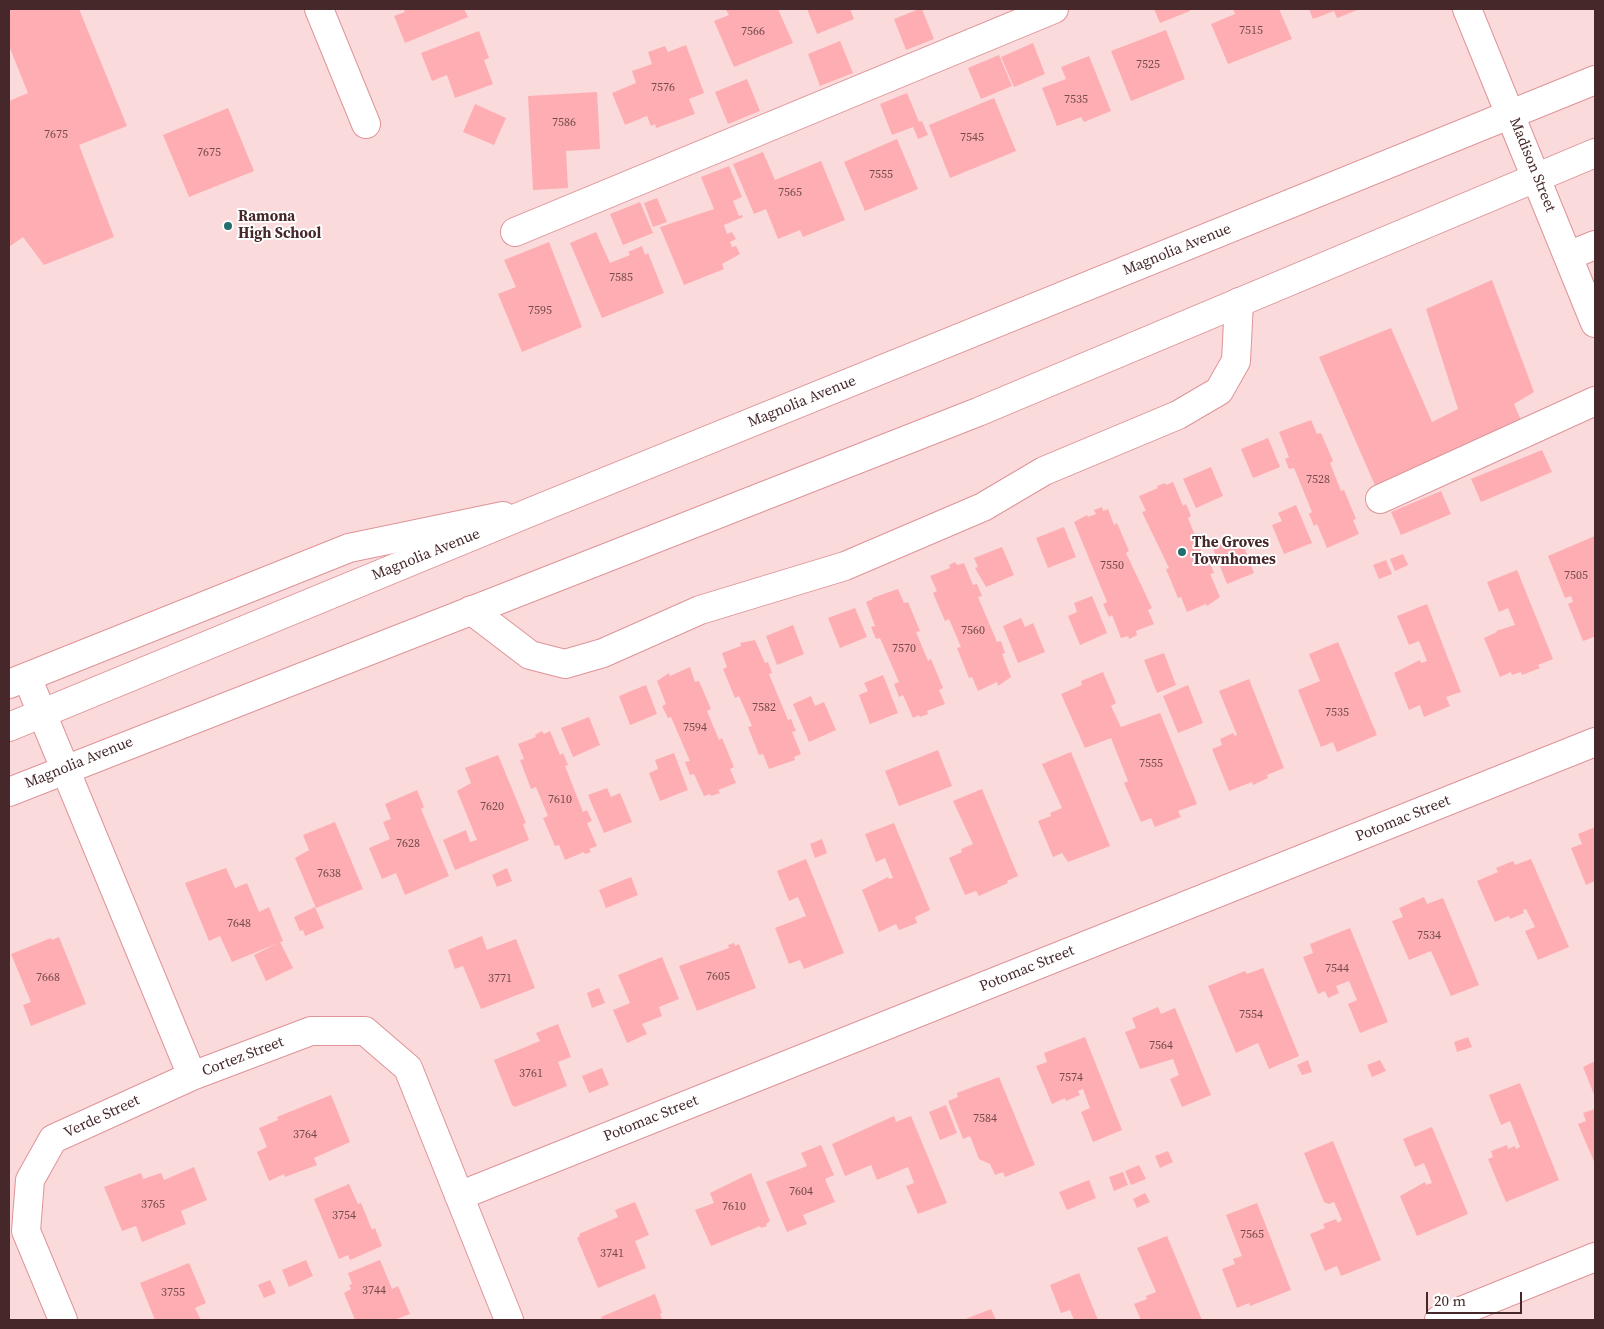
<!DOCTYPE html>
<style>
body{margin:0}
#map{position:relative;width:1604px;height:1329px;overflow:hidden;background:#fadadb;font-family:"Source Serif 4",serif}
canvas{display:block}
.frame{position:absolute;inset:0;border:10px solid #46282a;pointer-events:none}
.scale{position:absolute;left:1426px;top:1292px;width:96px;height:22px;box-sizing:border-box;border:2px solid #46282a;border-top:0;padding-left:6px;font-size:15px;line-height:18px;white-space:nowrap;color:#46282a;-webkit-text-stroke:4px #fff;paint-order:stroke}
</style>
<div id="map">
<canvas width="1604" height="1329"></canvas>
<div class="frame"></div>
<div class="scale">20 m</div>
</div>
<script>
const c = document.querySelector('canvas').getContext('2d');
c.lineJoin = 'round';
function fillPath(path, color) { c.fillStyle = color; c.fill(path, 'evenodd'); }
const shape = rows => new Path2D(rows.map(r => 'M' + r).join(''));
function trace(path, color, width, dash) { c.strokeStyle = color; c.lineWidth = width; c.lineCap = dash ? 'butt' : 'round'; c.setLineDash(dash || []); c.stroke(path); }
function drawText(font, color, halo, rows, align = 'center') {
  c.font = font + ' "Source Serif 4",serif'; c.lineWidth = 4; c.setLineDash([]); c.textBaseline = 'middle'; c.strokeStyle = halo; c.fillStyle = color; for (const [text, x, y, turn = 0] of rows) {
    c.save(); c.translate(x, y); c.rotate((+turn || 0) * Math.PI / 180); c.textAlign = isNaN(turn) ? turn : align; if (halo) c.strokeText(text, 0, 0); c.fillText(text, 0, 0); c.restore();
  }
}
fillPath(shape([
 [9,9,79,9,127,126,79,145,114,237,44,265,23,237,9,247,9,101,28,93,9,46],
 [403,9,464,9,468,17,405,43,394,16,405,12],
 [728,9,778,9,793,43,734,67,714,21,729,15,726,10],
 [807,9,850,9,854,19,817,34],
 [919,9,922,9,934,39,906,50,894,19],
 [1154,9,1190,9,1190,11,1160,23],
 [1233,9,1279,9,1292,39,1228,64,1211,24,1235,14],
 [1309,9,1360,9,1337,18,1334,11,1313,19],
 [1166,30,1185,79,1131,101,1111,51],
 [479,31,489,58,484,60,493,84,455,98,447,75,432,81,421,53],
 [840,41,853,73,820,86,808,54],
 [1033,43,1045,74,1014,87,1001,57],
 [686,45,704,93,689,99,695,114,656,128,655,124,651,126,647,116,625,125,612,93,636,83,632,71,652,64,648,52,665,46,668,52],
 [999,55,1012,86,981,99,968,68],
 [1089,56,1111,111,1084,122,1081,117,1057,126,1042,88,1066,79,1061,67],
 [747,79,760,111,728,124,715,92],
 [597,92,600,149,566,151,568,188,533,190,528,96],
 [907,93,919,122,922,121,928,135,918,139,913,127,892,135,880,104],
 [994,98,1016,151,950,178,929,125],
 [475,104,506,118,494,145,463,132],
 [228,108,254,171,189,197,163,135],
 [897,139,918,189,865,211,844,162],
 [763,152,775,180,821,161,845,220,803,237,800,230,778,239,766,209,754,214,733,164],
 [729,166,742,197,733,201,739,216,742,215,743,217,724,225,727,234,732,232,736,239,730,242,732,247,736,246,740,254,722,264,724,269,684,285,660,227,714,209,701,177],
 [657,198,667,222,653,227,644,203],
 [640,202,653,233,623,245,610,214],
 [596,232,610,263,630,255,628,252,642,246,645,255,648,253,664,293,602,318,570,243],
 [549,242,582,327,522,352,498,294,516,287,504,260],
 [1492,280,1534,392,1514,404,1523,425,1377,490,1319,357,1391,328,1432,422,1458,409,1426,309],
 [1311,420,1317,434,1321,433,1333,461,1330,463,1341,491,1344,490,1356,519,1353,520,1359,534,1327,548,1317,524,1314,526,1309,514,1312,512,1294,468,1289,469,1285,459,1289,457,1279,432],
 [1268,438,1280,467,1253,478,1241,449],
 [1542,450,1552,472,1481,502,1471,479],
 [1211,467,1223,496,1196,508,1183,479],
 [1173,482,1183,506,1186,504,1191,516,1188,518,1206,563,1209,561,1214,573,1210,574,1220,597,1207,606,1206,604,1187,612,1181,597,1178,598,1166,569,1169,568,1142,512,1146,511,1139,496,1158,488,1157,486,1165,483,1166,485],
 [1441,491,1451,514,1401,535,1391,512],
 [1296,505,1312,543,1284,554,1272,525,1282,521,1278,513],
 [1102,507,1103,511,1108,509,1114,525,1117,523,1129,551,1126,553,1152,608,1148,610,1154,624,1136,631,1137,635,1129,639,1128,636,1121,638,1112,615,1109,617,1103,604,1107,602,1074,522,1087,515,1088,517,1096,514,1094,510],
 [1064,527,1076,557,1048,568,1036,538],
 [1595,536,1595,640,1594,637,1583,641,1568,604,1573,602,1571,596,1565,598,1548,556],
 [1230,539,1234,548,1243,544,1254,573,1227,584,1212,546],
 [1002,547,1014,575,986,587,975,568,978,567,974,558],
 [1403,554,1408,565,1395,571,1390,559],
 [1386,560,1392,574,1379,579,1373,565],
 [955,562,957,565,964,563,973,585,977,584,982,596,978,597,997,642,1001,641,1005,653,1002,654,1011,677,998,686,997,682,978,691,972,677,969,678,957,648,961,647,949,619,945,621,933,593,937,591,930,576,950,568,949,565],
 [1517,570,1553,659,1538,665,1540,668,1522,675,1521,672,1512,675,1511,672,1500,677,1484,638,1497,632,1496,631,1515,625,1508,608,1499,612,1487,582],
 [898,589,904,603,908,602,920,631,916,632,928,661,931,659,943,688,939,690,945,704,927,711,928,714,920,717,919,715,913,718,903,695,899,697,894,684,899,682,880,638,876,639,871,627,875,626,866,602,873,599,872,598],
 [1092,596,1107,633,1080,645,1068,616,1077,612,1074,603],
 [1427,604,1461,692,1446,697,1450,706,1424,717,1420,705,1409,710,1394,673,1420,660,1421,663,1427,661,1419,641,1409,645,1397,616],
 [855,608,867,637,840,648,828,618],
 [1021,618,1025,627,1033,623,1045,652,1018,663,1003,626],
 [793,625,804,654,777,665,766,636],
 [755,640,765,663,768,662,772,673,769,674,788,720,791,719,796,731,792,732,801,754,794,757,795,760,769,769,763,754,759,755,748,727,752,726,739,696,735,698,723,669,727,667,722,653,741,646,740,643],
 [1338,642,1377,735,1337,752,1333,742,1321,747,1298,690,1320,681,1309,654],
 [1164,653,1176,685,1157,693,1144,660],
 [690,667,695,682,699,681,711,709,707,711,719,740,722,738,734,767,730,769,736,783,718,790,720,793,711,796,710,794,704,796,694,774,690,775,685,762,690,761,671,717,668,718,662,706,666,704,657,681,669,673,670,676],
 [1103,672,1116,703,1111,706,1121,727,1160,713,1197,804,1178,811,1181,817,1155,827,1151,818,1141,822,1124,783,1128,781,1111,738,1085,748,1061,694,1082,685,1081,681],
 [883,675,898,713,870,724,859,695,868,691,864,683],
 [1249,679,1284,768,1267,775,1268,778,1253,785,1252,782,1229,791,1212,749,1222,745,1220,739,1233,733,1235,736,1237,735,1219,691],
 [646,685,657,714,630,725,619,696],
 [1188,685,1203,723,1178,733,1163,696],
 [811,696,815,706,824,702,836,730,809,742,793,704],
 [589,717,600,745,573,757,561,728],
 [542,731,544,734,550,731,560,755,563,753,568,765,565,766,583,812,587,810,592,821,587,823,597,846,589,849,591,852,585,854,584,852,565,860,559,845,555,846,543,818,548,816,536,787,531,789,520,760,524,759,518,744,536,737,535,735],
 [938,750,952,786,899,806,885,771],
 [1071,752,1110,846,1068,862,1062,853,1053,857,1038,821,1051,816,1050,813,1062,808,1042,764],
 [674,753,688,790,660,801,649,773,658,769,655,760],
 [498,755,526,823,523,824,529,840,455,870,443,840,466,830,470,842,477,840,457,791,471,783,465,768],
 [607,788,611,797,620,793,632,822,604,833,588,795],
 [982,789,1018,876,1007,881,1008,883,979,896,976,891,965,895,949,858,962,852,961,849,973,844,953,801],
 [417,790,424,807,421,809,449,876,405,895,396,873,382,879,369,848,390,839,383,822,391,819,385,804],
 [335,822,363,889,316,908,295,858,309,850,303,835],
 [894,823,930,910,915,917,917,923,899,930,896,924,879,932,862,890,888,877,889,879,893,878,885,858,876,862,865,834],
 [1595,827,1595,881,1586,885,1571,848,1582,844,1578,834],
 [822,839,827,853,815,858,810,844],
 [806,859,844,953,804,969,800,960,789,964,775,928,806,916,798,897,789,901,777,871],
 [1531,859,1569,947,1538,960,1525,931,1535,927,1526,909,1523,910,1524,913,1510,919,1509,916,1495,922,1477,881,1498,872,1496,868,1513,861,1515,865],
 [226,868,235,888,247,883,259,912,269,907,283,941,232,962,220,936,209,941,185,883],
 [507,868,512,881,497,887,492,875],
 [631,877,638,895,606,908,599,890],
 [1424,897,1427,904,1443,898,1479,985,1451,996,1431,951,1409,960,1392,921,1403,917,1399,908],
 [315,907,324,928,305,936,303,930,300,931,294,917],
 [1350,928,1388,1022,1360,1033,1348,1004,1357,1000,1349,981,1336,986,1339,993,1328,998,1325,991,1318,994,1303,957,1313,953,1310,944],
 [482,936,487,950,516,939,535,988,481,1009,463,966,455,969,448,950],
 [59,937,86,1004,31,1026,23,1005,31,1002,11,954,51,938,52,940],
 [280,942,293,968,266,981,254,955],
 [734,943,735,946,739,944,756,988,697,1011,679,966,729,948,728,945],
 [662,957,679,999,659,1007,662,1016,642,1024,647,1034,627,1043,613,1010,630,1003,618,975],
 [1263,968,1299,1056,1269,1069,1258,1043,1236,1053,1208,986,1245,971,1247,974],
 [599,988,605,1003,592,1008,587,993],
 [1158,1007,1161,1014,1175,1008,1211,1095,1182,1107,1170,1079,1179,1075,1173,1059,1140,1069,1125,1032,1136,1028,1132,1018],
 [558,1024,571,1057,558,1062,567,1086,515,1107,512,1105,494,1060,540,1041,536,1033],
 [1085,1037,1122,1130,1093,1142,1081,1112,1090,1108,1083,1089,1078,1091,1080,1095,1066,1101,1065,1098,1052,1104,1036,1066,1047,1062,1044,1053],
 [1468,1037,1472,1047,1457,1052,1454,1042],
 [1308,1060,1312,1072,1302,1075,1297,1065],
 [1380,1060,1386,1071,1372,1077,1367,1065],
 [1595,1061,1595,1097,1583,1067],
 [602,1068,609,1085,589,1093,582,1076],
 [999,1077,1035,1165,1005,1177,1003,1172,995,1175,990,1164,979,1159,970,1136,963,1139,948,1101,958,1097,957,1093],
 [1520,1083,1559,1180,1506,1202,1488,1159,1493,1157,1491,1151,1507,1145,1508,1149,1515,1146,1516,1149,1520,1147,1510,1121,1501,1125,1489,1095],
 [331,1095,350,1142,314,1158,317,1165,285,1177,284,1174,269,1181,257,1152,267,1147,259,1128,278,1120,277,1117],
 [946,1105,957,1133,940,1140,929,1112],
 [1595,1109,1595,1164,1578,1124,1586,1121,1583,1113],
 [894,1116,896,1122,911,1116,947,1203,918,1214,906,1186,914,1183,908,1167,877,1180,871,1165,845,1176,832,1144],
 [1432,1127,1468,1214,1417,1236,1400,1196,1425,1182,1426,1185,1432,1183,1424,1163,1415,1167,1403,1139],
 [1333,1141,1381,1260,1341,1276,1337,1266,1325,1271,1310,1234,1325,1228,1323,1224,1336,1219,1338,1223,1342,1220,1334,1202,1329,1204,1324,1202,1304,1153],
 [821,1145,834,1175,825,1179,835,1202,803,1215,807,1224,787,1232,766,1182,807,1166,801,1153],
 [1168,1151,1173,1162,1160,1168,1155,1156],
 [1139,1165,1146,1179,1131,1185,1125,1171],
 [194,1167,207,1200,181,1211,186,1224,142,1242,136,1226,122,1231,104,1187,141,1173,143,1179,161,1173,164,1180],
 [1123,1172,1128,1185,1114,1191,1109,1177],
 [751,1173,770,1221,766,1224,767,1226,761,1228,760,1226,711,1246,695,1210,714,1203,710,1193],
 [1089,1180,1096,1198,1067,1210,1059,1192],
 [349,1184,358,1204,361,1203,372,1230,375,1228,382,1246,350,1260,348,1255,339,1259,314,1199],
 [1145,1193,1150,1202,1137,1208,1133,1199],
 [635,1202,649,1235,635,1241,646,1268,598,1288,577,1238,580,1236,579,1234,618,1217,615,1210],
 [1257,1203,1291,1290,1250,1306,1249,1303,1237,1308,1222,1269,1235,1264,1233,1259,1242,1256,1226,1215],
 [1167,1236,1202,1320,1141,1320,1134,1304,1147,1299,1146,1296,1156,1292,1137,1248],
 [306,1260,313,1276,289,1287,282,1270],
 [380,1260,392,1289,398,1286,410,1314,394,1320,355,1320,344,1293,351,1289,349,1285,352,1284,348,1273],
 [189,1263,206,1303,195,1308,201,1320,155,1320,140,1283],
 [1079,1273,1098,1320,1074,1320,1070,1310,1061,1313,1050,1285],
 [270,1280,276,1293,264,1298,258,1285],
 [655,1294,662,1313,660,1314,662,1320,602,1320,601,1317],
 [991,1309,996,1320,963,1320]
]), '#feaeb3');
const minor = shape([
 [319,9,366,124],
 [515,232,1054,9],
 [1568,256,1595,245],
 [1380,499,1595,401],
 [471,610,530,655,565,664,603,653,700,610,845,566,983,507,1044,471,1178,415,1219,391,1236,361,1239,302],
 [27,677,192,1076],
 [9,684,349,548,503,516],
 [459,1196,1595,742],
 [63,1320,26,1231,30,1180,53,1139,192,1076,311,1031,365,1031,408,1068,509,1320],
 [1439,1320,1595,1257]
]);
const major = shape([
 [1467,9,1595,323],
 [9,727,538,509,1595,80],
 [9,792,978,412,1595,153]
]);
trace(minor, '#de9498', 30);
trace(major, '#de9498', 30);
trace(minor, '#fff', 28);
trace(major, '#fff', 28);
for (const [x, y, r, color] of [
 [228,226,5,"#226e6e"],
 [1182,552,5,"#226e6e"]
]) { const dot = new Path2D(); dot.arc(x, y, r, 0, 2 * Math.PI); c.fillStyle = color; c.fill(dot); trace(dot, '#fff', 2); }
drawText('12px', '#744a4c', null, [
 ["7515",1251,31],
 ["7566",753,32],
 ["7525",1148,65],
 ["7576",663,88],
 ["7535",1076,100],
 ["7586",564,123],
 ["7675",56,135],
 ["7545",972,138],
 ["7675",209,153],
 ["7555",881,175],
 ["7565",790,193],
 ["7585",621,278],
 ["7595",540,311],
 ["7528",1318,480],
 ["7550",1112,566],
 ["7505",1576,576],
 ["7560",973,631],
 ["7570",904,649],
 ["7582",764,708],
 ["7535",1337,713],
 ["7594",695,728],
 ["7555",1151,764],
 ["7610",560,800],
 ["7620",492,807],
 ["7628",408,844],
 ["7638",329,874],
 ["7648",239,924],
 ["7534",1429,936],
 ["7544",1337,969],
 ["7605",718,977],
 ["7668",48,978],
 ["3771",500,979],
 ["7554",1251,1015],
 ["7564",1161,1046],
 ["3761",531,1074],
 ["7574",1071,1078],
 ["7584",985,1119],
 ["3764",305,1135],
 ["7604",801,1192],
 ["3765",153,1205],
 ["7610",734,1207],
 ["3754",344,1216],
 ["7565",1252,1235],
 ["3741",612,1254],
 ["3744",374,1291],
 ["3755",173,1293]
]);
drawText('15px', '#46282a', '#fff', [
 ["Madison Street",1532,165,68],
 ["Magnolia Avenue",1177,250,-22],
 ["Magnolia Avenue",802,402,-22],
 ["Magnolia Avenue",426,555,-22],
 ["Magnolia Avenue",79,763,-22],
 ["Potomac Street",1403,819,-22],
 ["Potomac Street",1027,969,-22],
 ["Cortez Street",243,1057,-21],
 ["Verde Street",102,1117,-25],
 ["Potomac Street",651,1119,-22]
]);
drawText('bold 15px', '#46282a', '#fff', [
 ["Ramona",238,217],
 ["High School",238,234],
 ["The Groves",1192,543],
 ["Townhomes",1192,560]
], 'left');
</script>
